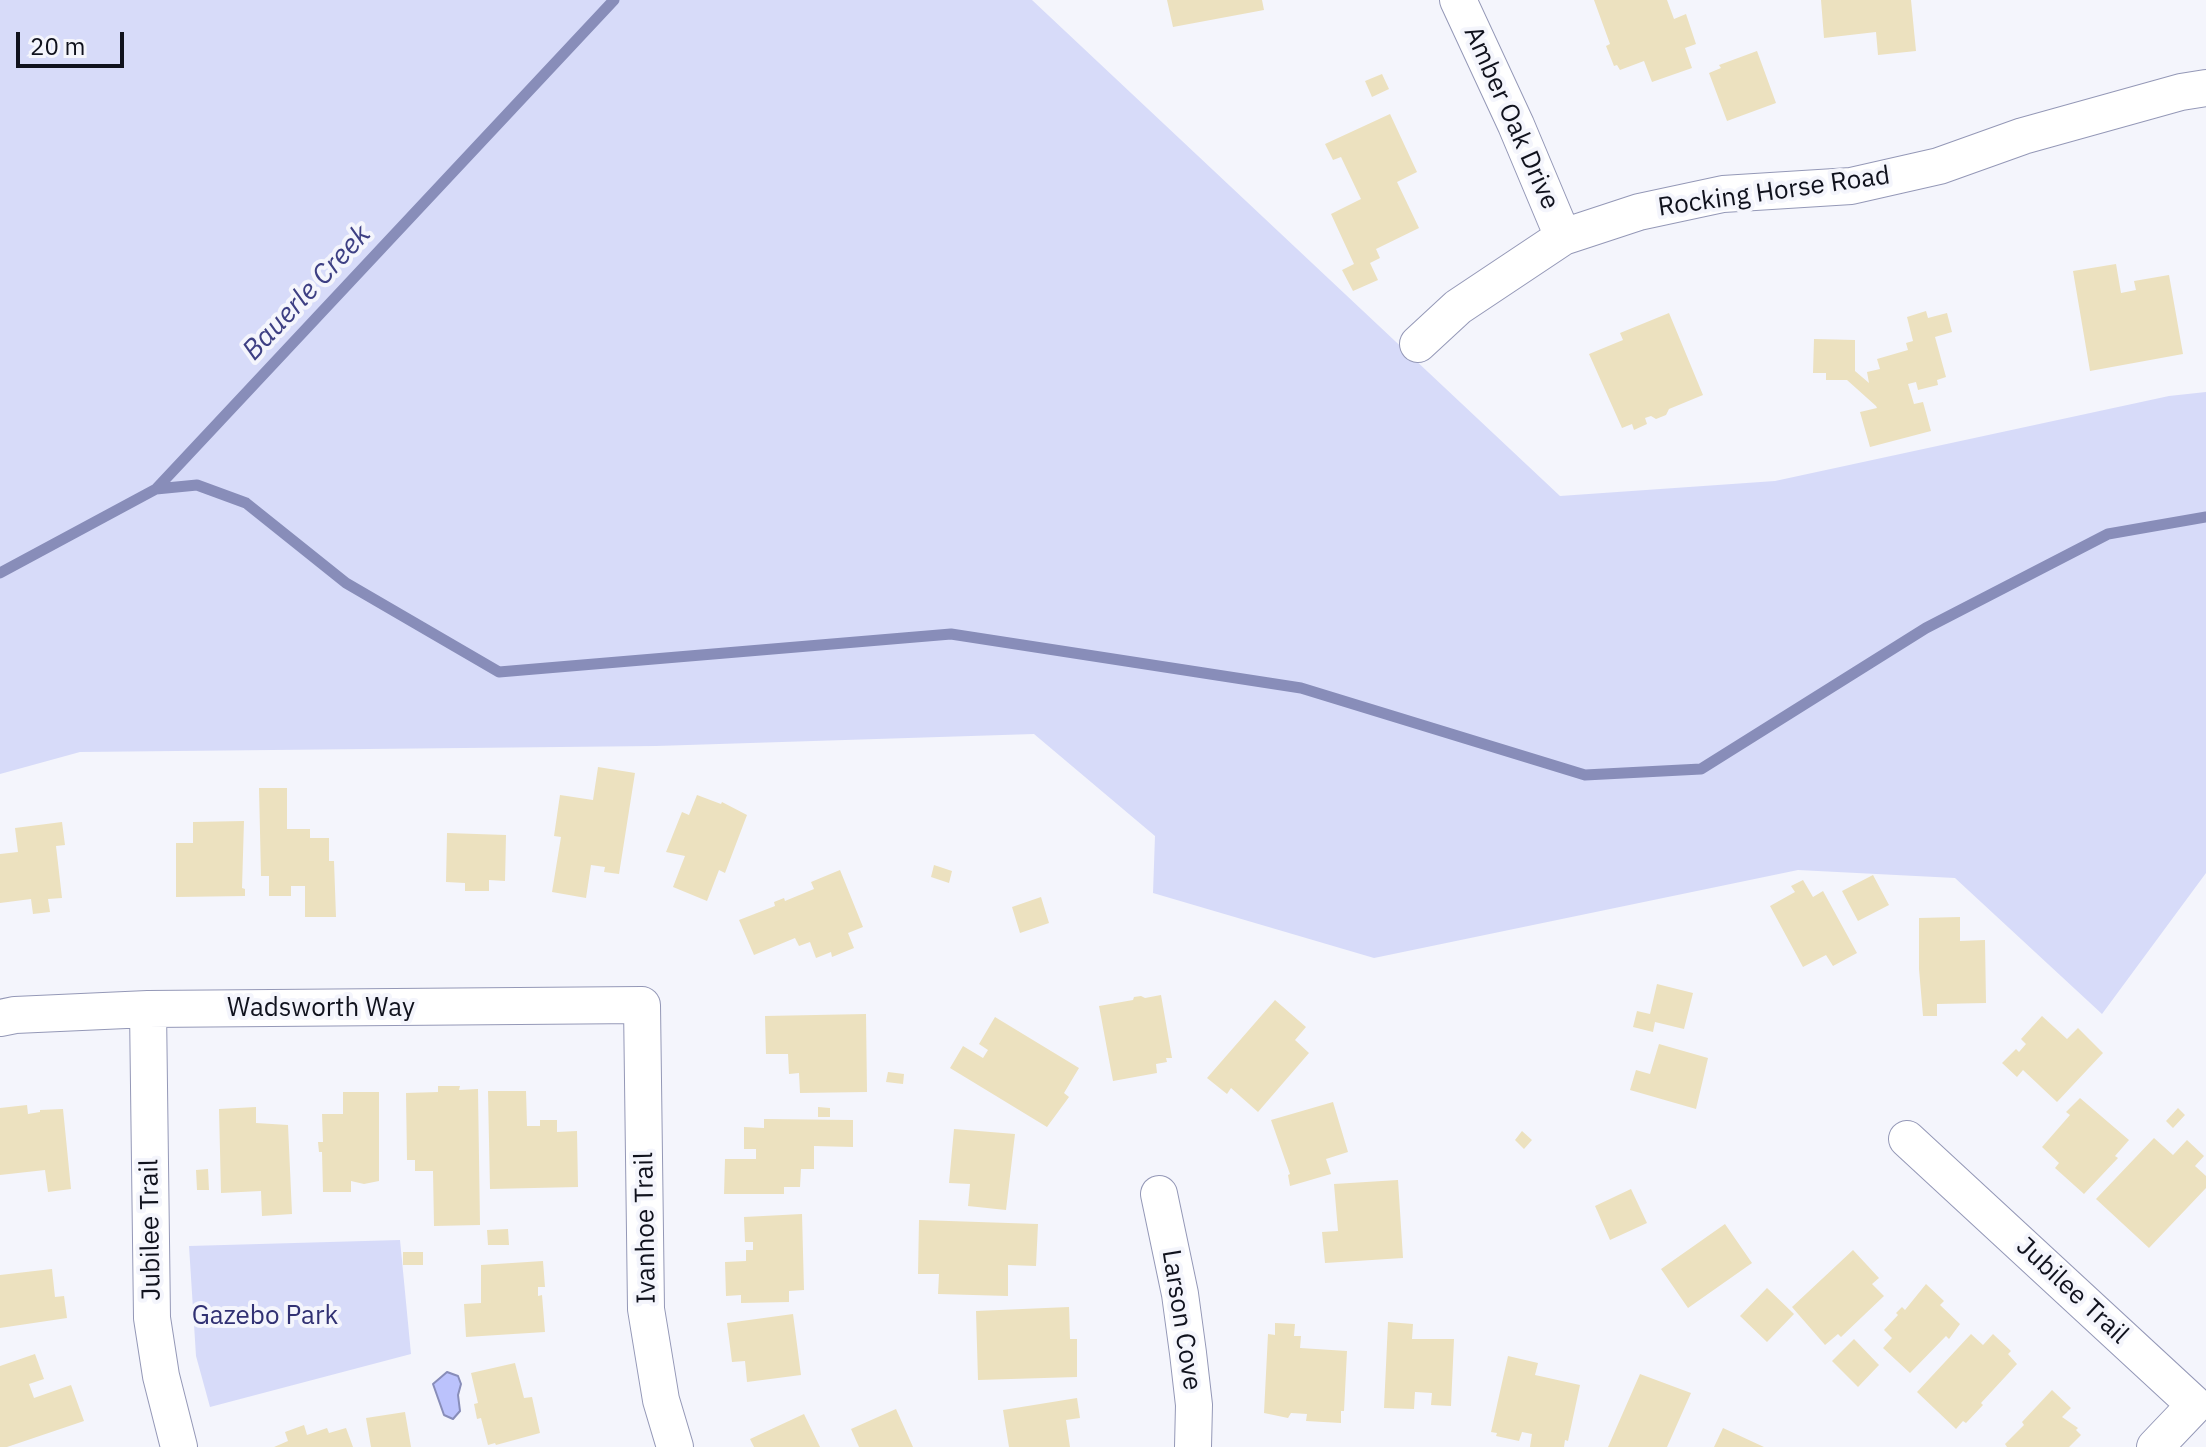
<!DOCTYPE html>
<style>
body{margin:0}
#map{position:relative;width:2206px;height:1447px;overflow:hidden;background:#f4f5fc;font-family:"IBM Plex Sans",sans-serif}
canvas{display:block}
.scale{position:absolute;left:16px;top:32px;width:108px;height:36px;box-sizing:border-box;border:4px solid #10121d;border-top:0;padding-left:10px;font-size:24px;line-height:28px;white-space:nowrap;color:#10121d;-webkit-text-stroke:6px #f4f5fc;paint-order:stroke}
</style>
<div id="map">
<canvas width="2206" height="1447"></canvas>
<div class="scale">20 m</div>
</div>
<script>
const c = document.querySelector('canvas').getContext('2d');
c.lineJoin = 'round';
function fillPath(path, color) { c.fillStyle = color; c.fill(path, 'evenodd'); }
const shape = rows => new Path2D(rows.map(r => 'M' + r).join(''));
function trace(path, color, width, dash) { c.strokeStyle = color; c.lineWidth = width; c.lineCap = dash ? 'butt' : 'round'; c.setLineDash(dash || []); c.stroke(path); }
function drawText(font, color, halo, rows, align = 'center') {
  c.font = font + ' "IBM Plex Sans",sans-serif'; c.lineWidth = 8; c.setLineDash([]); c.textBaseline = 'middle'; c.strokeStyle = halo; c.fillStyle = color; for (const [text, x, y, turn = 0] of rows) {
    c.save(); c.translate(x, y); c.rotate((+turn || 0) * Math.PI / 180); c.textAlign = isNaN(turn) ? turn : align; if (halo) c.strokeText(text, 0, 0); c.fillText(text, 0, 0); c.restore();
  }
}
fillPath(shape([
 [0,0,1032,0,1560,496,1775,481,2169,396,2206,392,2206,873,2102,1014,1955,878,1798,870,1374,958,1153,893,1155,836,1034,734,656,746,80,752,0,774],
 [400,1240,411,1354,210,1407,196,1356,189,1246]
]), '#d7dbf9');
const water = shape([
 [447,1372,458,1376,461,1384,458,1395,460,1411,453,1419,444,1415,433,1384,447,1372]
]);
fillPath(water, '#bbc2fc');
trace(water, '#888db9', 2);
trace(shape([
 [156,489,197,485,246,503,346,583,499,672,951,634,1301,688,1585,775,1701,769,1926,628,2108,534,2206,517],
 [0,573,156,489,614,0]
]), '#888db9', 11);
fillPath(shape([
 [1167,0,1262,0,1264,10,1173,27],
 [1594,0,1667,0,1674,19,1686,14,1696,44,1685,48,1692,68,1652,82,1644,61,1620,70,1617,65,1614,66,1606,46,1610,44],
 [1821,0,1911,0,1916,51,1878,55,1876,32,1824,38],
 [1757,51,1776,103,1727,121,1709,73,1721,68,1719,65],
 [1382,74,1389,89,1372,97,1365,81],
 [1390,114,1417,172,1397,182,1419,228,1376,249,1380,258,1370,263,1378,280,1353,291,1342,270,1354,264,1331,214,1361,199,1341,157,1333,160,1325,144],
 [2116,264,2121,293,2136,290,2134,281,2169,275,2183,354,2090,371,2073,271],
 [1926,311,1928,318,1947,313,1952,332,1935,337,1946,377,1937,380,1938,385,1918,390,1916,382,1908,384,1914,404,1923,402,1931,431,1870,447,1860,412,1877,408,1876,406,1847,380,1826,380,1826,373,1813,373,1814,339,1855,340,1855,371,1869,383,1867,372,1880,369,1877,359,1908,350,1906,343,1913,341,1907,317],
 [1669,313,1703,395,1669,409,1666,415,1656,419,1651,416,1645,418,1647,424,1634,430,1632,424,1622,428,1589,354,1623,340,1620,333],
 [598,767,635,773,619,874,604,872,605,867,591,865,586,898,552,892,561,837,554,836,560,795,593,800],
 [259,788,287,788,287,829,310,829,310,838,329,838,329,861,334,861,336,917,305,917,305,886,291,886,291,896,269,896,269,876,261,876],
 [697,795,721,804,722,802,747,815,725,873,719,870,707,901,673,887,685,856,666,852,682,812,689,815],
 [244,821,242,888,245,889,245,896,176,897,176,843,193,843,193,822],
 [62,822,65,845,56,846,62,898,48,899,50,912,33,914,31,899,0,903,0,854,18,852,15,828],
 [447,833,506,835,505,881,489,880,489,891,465,891,465,883,446,882],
 [934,865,952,871,949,883,931,877],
 [840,870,863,927,848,933,854,948,832,957,831,952,816,958,810,942,799,946,795,938,754,955,739,920,775,906,774,902,784,898,785,901,814,889,811,882],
 [1873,875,1889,905,1858,921,1842,891],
 [1803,880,1813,897,1823,891,1857,953,1833,966,1826,955,1803,967,1770,906,1795,892,1791,886],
 [1041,897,1049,923,1020,933,1012,907],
 [1960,917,1960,941,1985,940,1986,1003,1937,1004,1937,1016,1923,1016,1919,969,1919,918],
 [1657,984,1693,993,1684,1029,1655,1022,1653,1032,1633,1027,1637,1011,1650,1014],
 [1161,995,1172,1058,1166,1058,1167,1062,1156,1064,1157,1073,1113,1081,1099,1006,1133,1000,1134,997,1141,996,1145,998],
 [1275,1000,1306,1027,1295,1040,1309,1053,1258,1112,1231,1088,1227,1094,1207,1078],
 [866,1014,867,1092,800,1093,799,1073,789,1074,788,1054,766,1054,765,1016],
 [2042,1016,2067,1039,2078,1028,2103,1053,2057,1102,2023,1070,2017,1077,2002,1063,2016,1049,2019,1052,2026,1044,2021,1039],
 [995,1017,1079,1068,1064,1093,1069,1097,1047,1127,950,1068,963,1046,983,1058,988,1050,979,1044],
 [1659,1044,1708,1058,1696,1109,1630,1090,1636,1070,1650,1074],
 [888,1072,904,1074,903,1084,886,1082],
 [438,1086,460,1086,459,1090,478,1089,480,1225,434,1226,433,1171,415,1171,415,1160,407,1160,406,1093,438,1092],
 [488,1091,526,1091,527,1126,540,1126,540,1120,557,1120,557,1132,577,1131,578,1187,490,1189],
 [343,1092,379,1092,379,1181,364,1184,351,1181,351,1192,323,1192,322,1152,319,1152,318,1142,323,1142,322,1114,343,1114],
 [2080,1098,2129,1140,2115,1156,2118,1158,2084,1194,2055,1168,2059,1163,2042,1147,2070,1115,2066,1112],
 [1333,1102,1348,1152,1326,1159,1331,1174,1290,1186,1288,1175,1290,1174,1271,1120],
 [27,1105,28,1114,40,1112,40,1110,63,1109,71,1189,48,1192,45,1170,0,1175,0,1108],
 [256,1107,256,1123,288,1125,292,1214,262,1216,261,1191,221,1193,219,1109],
 [818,1107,830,1108,830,1117,818,1117],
 [2178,1108,2185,1115,2173,1128,2166,1121],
 [764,1119,853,1120,853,1147,814,1146,814,1169,801,1169,800,1187,784,1187,784,1194,724,1194,725,1159,756,1159,756,1149,744,1149,744,1127,764,1128],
 [954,1129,1015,1134,1006,1210,968,1206,970,1184,949,1183],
 [1522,1131,1532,1140,1524,1149,1515,1140],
 [2154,1138,2173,1155,2187,1140,2204,1156,2195,1166,2206,1176,2206,1188,2149,1248,2096,1199],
 [208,1169,209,1190,197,1190,196,1170],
 [1398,1180,1403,1258,1325,1263,1322,1232,1338,1231,1334,1184],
 [1631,1189,1647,1223,1610,1240,1595,1206],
 [802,1214,804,1290,789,1291,789,1302,741,1303,741,1295,726,1296,725,1262,746,1261,746,1250,753,1250,753,1242,745,1242,744,1217],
 [919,1220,1038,1224,1036,1266,1008,1265,1008,1296,938,1294,939,1274,918,1274],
 [1725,1224,1752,1263,1688,1308,1661,1269],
 [508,1229,509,1245,488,1245,487,1230],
 [1853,1250,1879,1278,1872,1284,1884,1296,1841,1337,1838,1334,1825,1345,1792,1307],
 [403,1252,423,1252,423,1265,403,1265],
 [543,1261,545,1287,538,1287,538,1296,542,1295,545,1332,466,1337,464,1304,481,1303,481,1265],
 [52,1269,55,1297,64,1296,67,1318,0,1328,0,1275],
 [1926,1284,1944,1301,1940,1305,1960,1324,1949,1339,1946,1336,1910,1373,1883,1348,1892,1338,1884,1330,1898,1315,1896,1313,1902,1307,1905,1310],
 [1767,1288,1794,1314,1767,1342,1740,1316],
 [1069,1307,1070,1339,1077,1339,1077,1377,978,1380,976,1311],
 [793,1314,801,1375,747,1382,745,1361,732,1362,727,1323],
 [1388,1322,1413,1324,1412,1339,1454,1339,1451,1406,1431,1405,1432,1393,1415,1392,1414,1409,1384,1408],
 [1275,1323,1295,1324,1294,1336,1301,1336,1300,1348,1347,1351,1344,1411,1341,1411,1341,1423,1306,1421,1307,1414,1291,1413,1288,1418,1264,1413,1268,1334,1275,1335],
 [1971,1334,1983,1345,1993,1334,2011,1351,2008,1354,2017,1364,1981,1403,1983,1405,1966,1423,1963,1421,1956,1429,1917,1392],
 [1854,1339,1879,1365,1858,1387,1832,1361],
 [35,1354,44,1379,29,1384,34,1398,71,1385,84,1421,7,1447,0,1447,0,1366],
 [1508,1356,1538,1363,1535,1375,1580,1385,1568,1441,1565,1440,1564,1447,1530,1447,1532,1434,1522,1432,1519,1441,1496,1436,1497,1433,1491,1432],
 [515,1363,524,1398,532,1397,540,1433,496,1445,495,1443,488,1445,481,1418,477,1419,474,1404,478,1403,471,1373],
 [1640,1374,1691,1393,1667,1447,1608,1447],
 [2052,1390,2071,1408,2062,1417,2078,1428,2076,1430,2081,1435,2069,1447,2007,1447,2005,1444,2024,1425,2022,1422],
 [1077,1398,1080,1418,1066,1420,1070,1447,1009,1447,1003,1410],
 [896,1409,913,1447,859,1447,851,1429],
 [405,1412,411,1447,371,1447,366,1418],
 [804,1414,820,1447,754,1447,750,1439],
 [304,1425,307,1435,327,1428,329,1433,346,1428,353,1447,274,1447,288,1441,285,1432],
 [1723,1428,1764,1447,1714,1447]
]), '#ece1bf');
const minor = shape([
 [1458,0,1516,125,1563,237],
 [1418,344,1458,307,1563,237,1639,212,1723,194,1851,186,1939,166,2023,136,2181,92,2206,88],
 [148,1009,152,1318,161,1376,179,1447],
 [0,1018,15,1015,148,1009,642,1005,646,1309,661,1400,675,1447],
 [1907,1139,2195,1405,2155,1447],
 [1159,1194,1180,1294,1188,1353,1194,1405,1193,1447]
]);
trace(minor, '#9498b7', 38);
trace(minor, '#fff', 36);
drawText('26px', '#10121d', '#f4f5fc', [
 ["Amber Oak Drive",1511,118,66],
 ["Rocking Horse Road",1774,192,-8],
 ["Wadsworth Way",321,1008],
 ["Ivanhoe Trail",646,1228,-91],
 ["Jubilee Trail",151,1230,-91],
 ["Jubilee Trail",2072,1291,43],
 ["Larson Cove",1181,1320,81]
]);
drawText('26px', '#313173', '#f4f5fc', [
 ["Gazebo Park",265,1316]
]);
drawText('italic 28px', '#3d3f83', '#f4f5fc', [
 ["Bauerle Creek",307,293,-47]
]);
</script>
